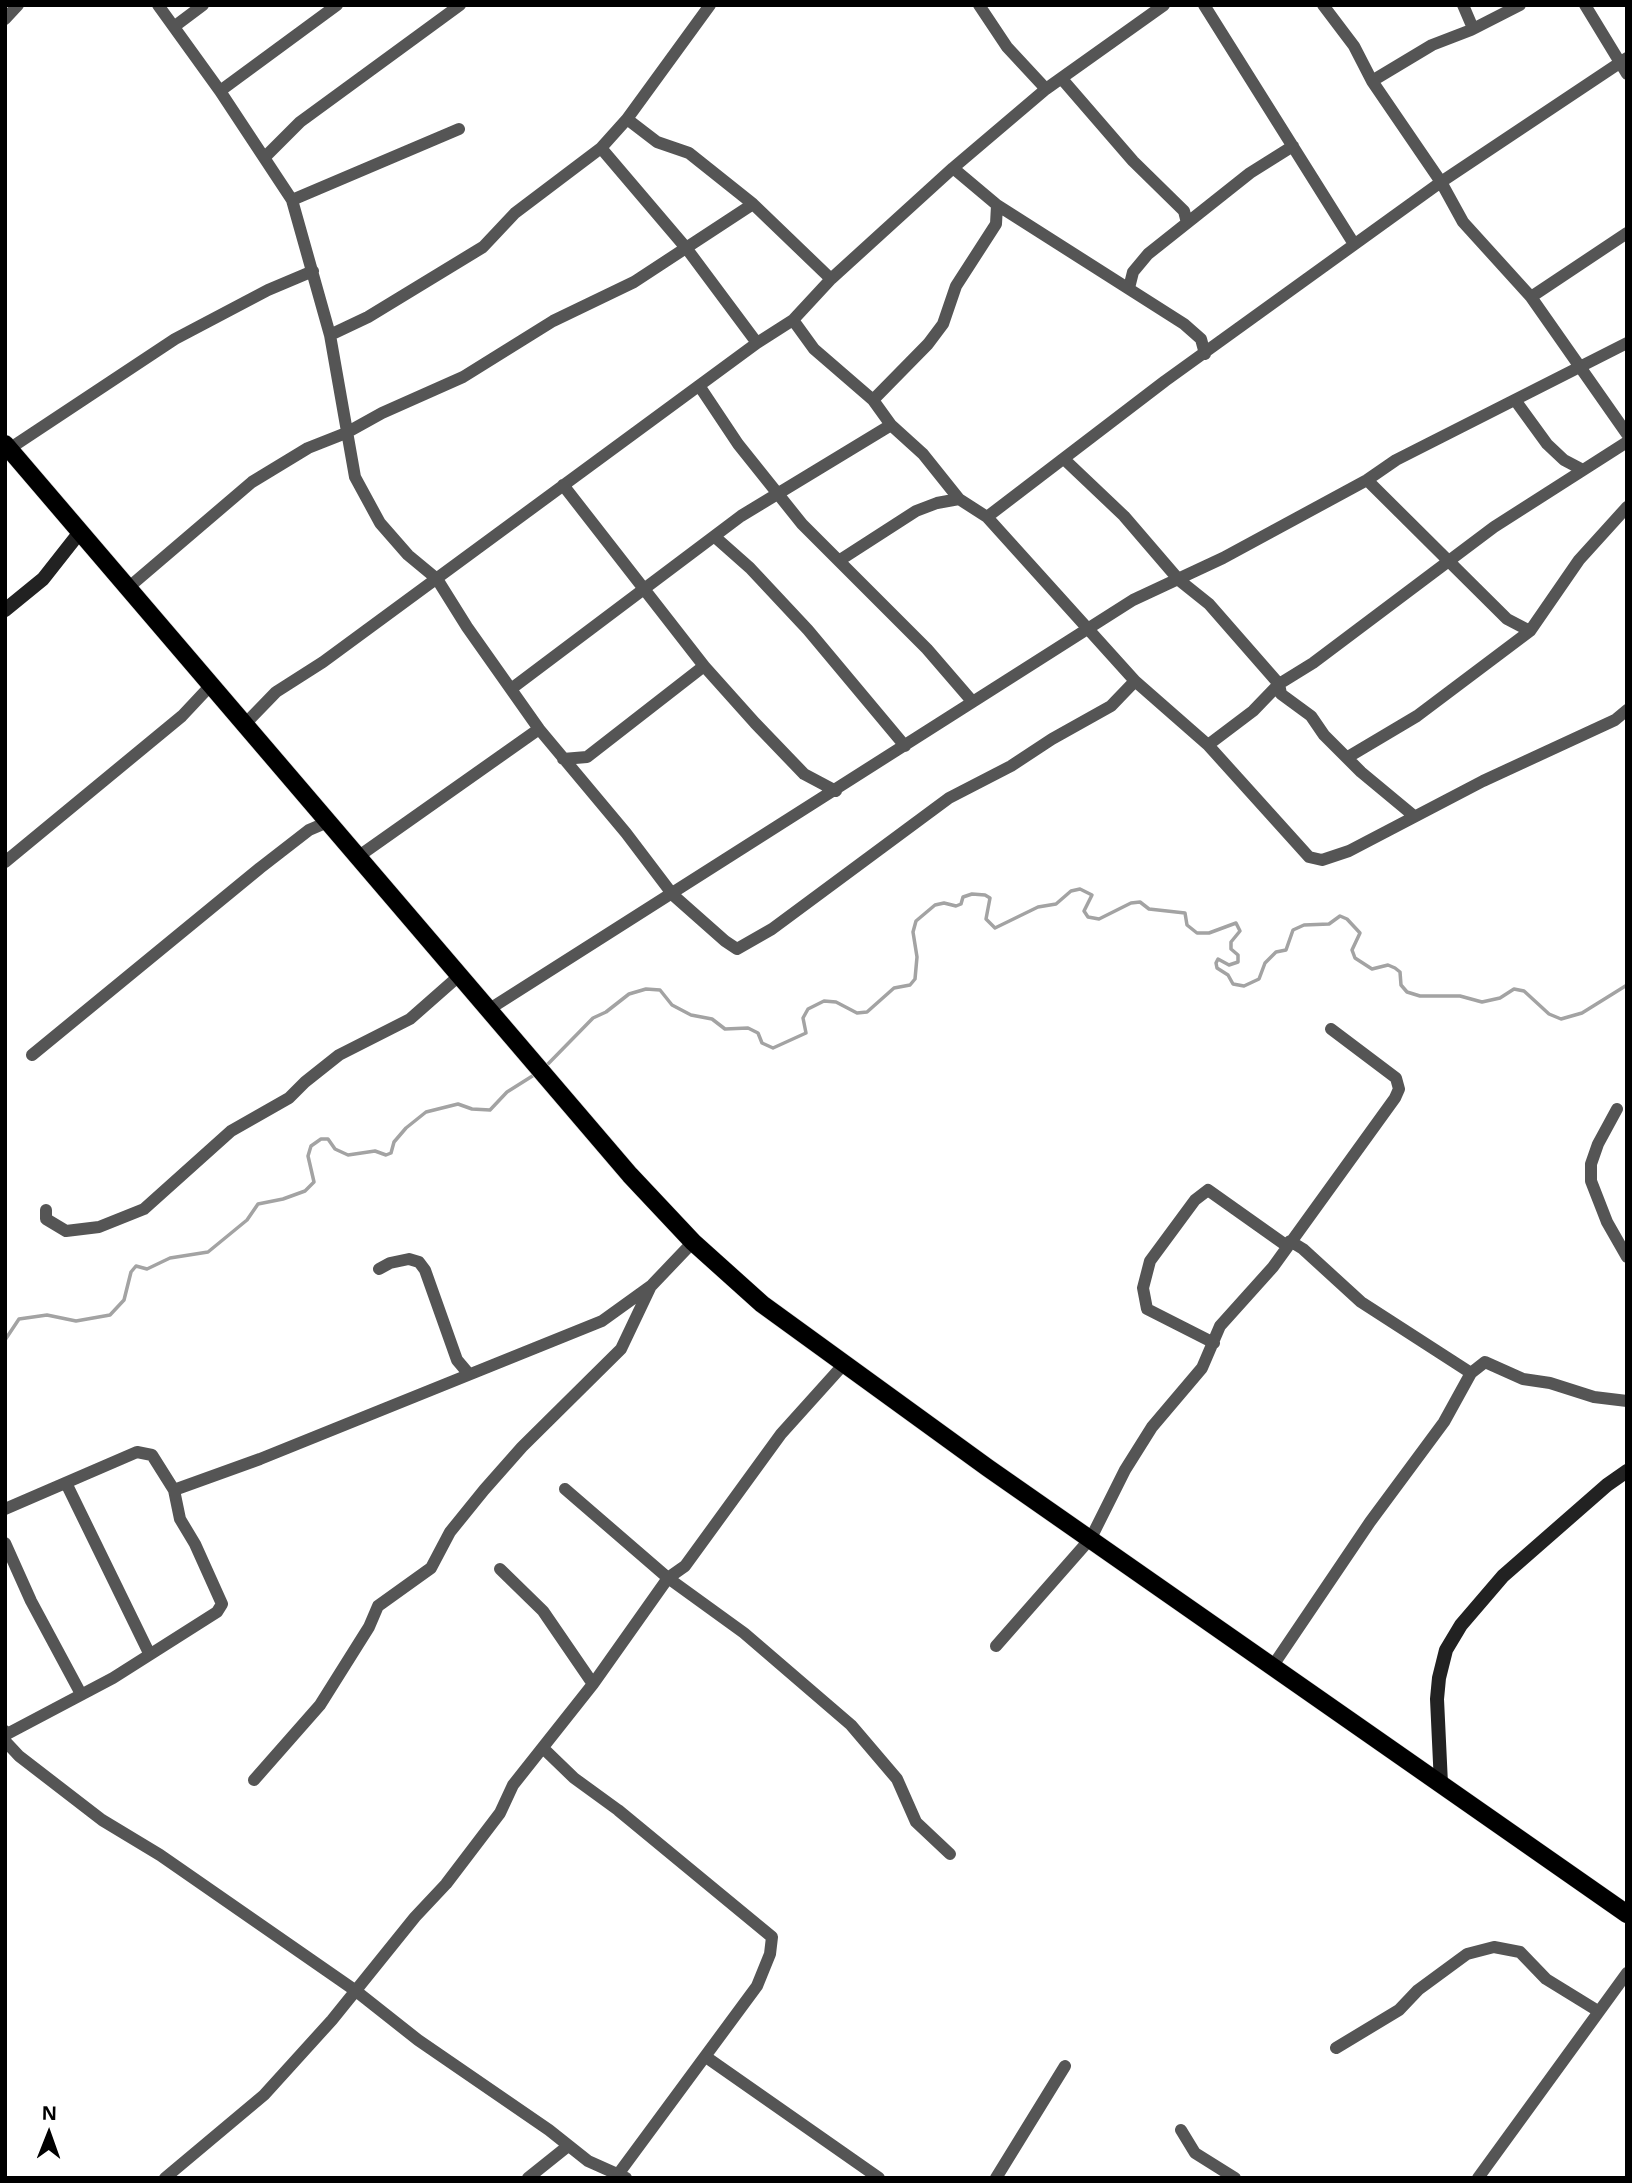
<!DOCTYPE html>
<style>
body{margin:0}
#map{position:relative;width:1632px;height:2183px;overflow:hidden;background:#fff;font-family:"Open Sans",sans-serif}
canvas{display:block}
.frame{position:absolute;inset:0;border:7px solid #000;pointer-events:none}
.north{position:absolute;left:14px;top:2099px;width:70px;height:70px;-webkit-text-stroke:5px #fff;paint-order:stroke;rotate:1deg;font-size:19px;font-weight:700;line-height:28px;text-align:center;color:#000}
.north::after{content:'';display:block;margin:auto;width:24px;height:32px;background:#000;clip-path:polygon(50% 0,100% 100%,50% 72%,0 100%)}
</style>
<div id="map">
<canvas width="1632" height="2183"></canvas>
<div class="frame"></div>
<div class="north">N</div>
</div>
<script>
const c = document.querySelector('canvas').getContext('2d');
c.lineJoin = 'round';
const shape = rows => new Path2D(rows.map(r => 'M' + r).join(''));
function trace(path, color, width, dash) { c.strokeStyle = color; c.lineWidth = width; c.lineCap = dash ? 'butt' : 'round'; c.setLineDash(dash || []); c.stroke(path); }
trace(shape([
 [546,1066,593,1018,606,1012,629,994,646,989,660,990,672,1005,691,1015,712,1019,725,1029,748,1028,758,1033,762,1043,773,1048,806,1033,803,1018,808,1009,824,1001,836,1002,857,1013,867,1012,894,988,910,985,915,979,917,957,913,932,916,921,935,905,944,903,956,906,961,904,963,897,972,894,985,895,990,898,986,919,995,928,1038,907,1056,904,1071,891,1080,889,1092,895,1084,911,1088,917,1099,919,1131,903,1140,902,1149,909,1185,913,1187,925,1197,933,1209,933,1236,923,1240,931,1231,942,1231,949,1238,955,1238,962,1229,965,1218,959,1216,963,1217,968,1228,975,1233,984,1244,986,1259,979,1265,963,1276,952,1286,950,1293,930,1304,925,1329,924,1340,916,1347,919,1360,933,1352,950,1355,958,1372,969,1388,965,1395,968,1400,972,1401,985,1407,992,1420,996,1460,996,1482,1002,1500,998,1514,989,1524,991,1549,1014,1561,1019,1582,1013,1627,985],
 [5,1340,19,1319,47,1315,76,1321,110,1315,124,1300,131,1272,136,1266,147,1269,170,1258,208,1252,247,1220,258,1204,283,1199,305,1191,314,1182,308,1156,311,1146,321,1139,328,1139,335,1149,348,1155,375,1151,386,1155,391,1153,394,1142,406,1128,426,1112,458,1104,472,1109,490,1110,507,1092,534,1075]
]), '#a3a3a3', 3.5);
const primary = shape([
 [5,444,630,1175,693,1242,762,1304,988,1468,1627,1914]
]);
trace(primary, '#dbdbdb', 19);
trace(shape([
 [158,5,220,91,292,200,330,335,355,477,380,523,408,555,437,579,467,627,539,729,626,833,673,895,725,941,737,949,772,929,949,798,1011,766,1052,739,1111,706,1135,681],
 [979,5,1007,47,1046,89],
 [1204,5,1354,244],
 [1323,5,1354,46,1372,81,1441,182,1463,222,1531,297,1627,434],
 [1585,5,1627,74],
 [5,19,18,5],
 [175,26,203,5],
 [1471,30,1520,5],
 [1062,79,1133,161,1184,211,1187,223,1148,254,1133,272,1129,288],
 [1372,81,1432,45,1471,30,1472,26,1463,5],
 [220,91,337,5],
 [627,119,657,142,689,153,753,204,831,279],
 [601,148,687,249,757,343],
 [265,157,300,122,460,5],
 [953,168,997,205,1184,324,1201,339,1205,354],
 [292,200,459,129],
 [1187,223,1250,173,1293,146],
 [1531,297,1627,233],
 [793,320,814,349,873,400,891,425,923,454,959,499,987,517,1135,681,1208,745,1309,857,1322,860,1349,851,1483,781,1615,720,1627,710],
 [330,335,368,317,483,247,515,213,601,148,627,119,710,5],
 [700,387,738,444,802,524,927,649,971,700],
 [873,400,928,344,943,324,956,286,996,224,997,205],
 [1515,400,1547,444,1564,460,1583,470],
 [9,449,175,339,268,290,313,271],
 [1065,460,1124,516,1179,580,1209,604,1279,684,1281,694,1311,716,1324,735,1361,772,1414,816],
 [1367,480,1507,619,1530,631],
 [563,485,704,666,755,723,804,774,836,791],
 [987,517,1165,381,1441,182,1627,58],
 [715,537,750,568,808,630,905,746],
 [840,560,916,511,937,503,959,499],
 [129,587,252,482,308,448,346,433,382,413,463,377,553,321,634,282,753,204],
 [511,689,741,516,891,425],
 [245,724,276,692,323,662,757,343,793,320,831,279,953,168,1046,89,1164,5],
 [1208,745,1253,711,1279,684,1313,663,1494,527,1627,442],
 [1348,757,1417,716,1530,631,1579,560,1627,507],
 [563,759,587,757,704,666],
 [359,856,539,729],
 [5,862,182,716,212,684],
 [488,1010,1133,600,1223,558,1367,480,1396,460,1627,343],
 [32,1055,260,868,309,830,330,821],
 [1617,1109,1598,1144,1591,1164,1591,1181,1607,1222,1627,1257],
 [46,1210,46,1219,66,1231,99,1227,144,1209,231,1131,289,1098,305,1082,339,1055,410,1019,460,975],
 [1290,1241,1303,1249,1361,1302,1471,1373],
 [379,1269,390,1263,409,1259,419,1262,425,1270,457,1360,468,1373],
 [1214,1343,1147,1309,1143,1288,1150,1261,1195,1200,1208,1190,1287,1246],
 [66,1483,149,1653],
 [565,1489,668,1578,744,1633,851,1725,897,1779,916,1822,950,1854],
 [5,1509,137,1452,152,1455,174,1490,260,1459,602,1321,652,1285,693,1242],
 [5,1543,31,1601,81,1694],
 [500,1569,543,1611,593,1684],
 [996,1646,1091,1538,1125,1470,1152,1427,1202,1368,1220,1326,1273,1267,1395,1098,1399,1089,1396,1078,1331,1029],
 [1272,1667,1370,1522,1444,1422,1471,1373,1485,1362,1523,1379,1550,1383,1594,1397,1627,1401],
 [5,1731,5,1741,19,1756,102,1820,160,1855,356,1991,418,2040,549,2130,588,2161,626,2178],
 [7,1734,113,1678,217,1612,222,1604,195,1544,180,1519,174,1490],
 [544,1749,574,1778,618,1810,772,1937,770,1954,757,1986,619,2173],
 [254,1780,320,1705,369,1627,378,1606,431,1568,450,1532,484,1490,522,1447,621,1349,650,1288],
 [1336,2048,1399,2010,1418,1990,1467,1954,1494,1947,1520,1952,1546,1979,1598,2011],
 [706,2057,879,2178],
 [1181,2130,1195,2153,1235,2178],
 [165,2178,264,2095,332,2020,415,1917,446,1884,500,1813,513,1785,593,1684,668,1578,685,1566,781,1434,844,1364],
 [528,2178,568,2146],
 [996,2178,1065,2066],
 [1478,2178,1627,1973]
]), '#555', 12);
trace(shape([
 [5,610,43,579,80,532],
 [1441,1784,1437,1699,1439,1678,1446,1650,1461,1625,1503,1576,1607,1485,1627,1471]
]), '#222', 14);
trace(primary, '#000', 18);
</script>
